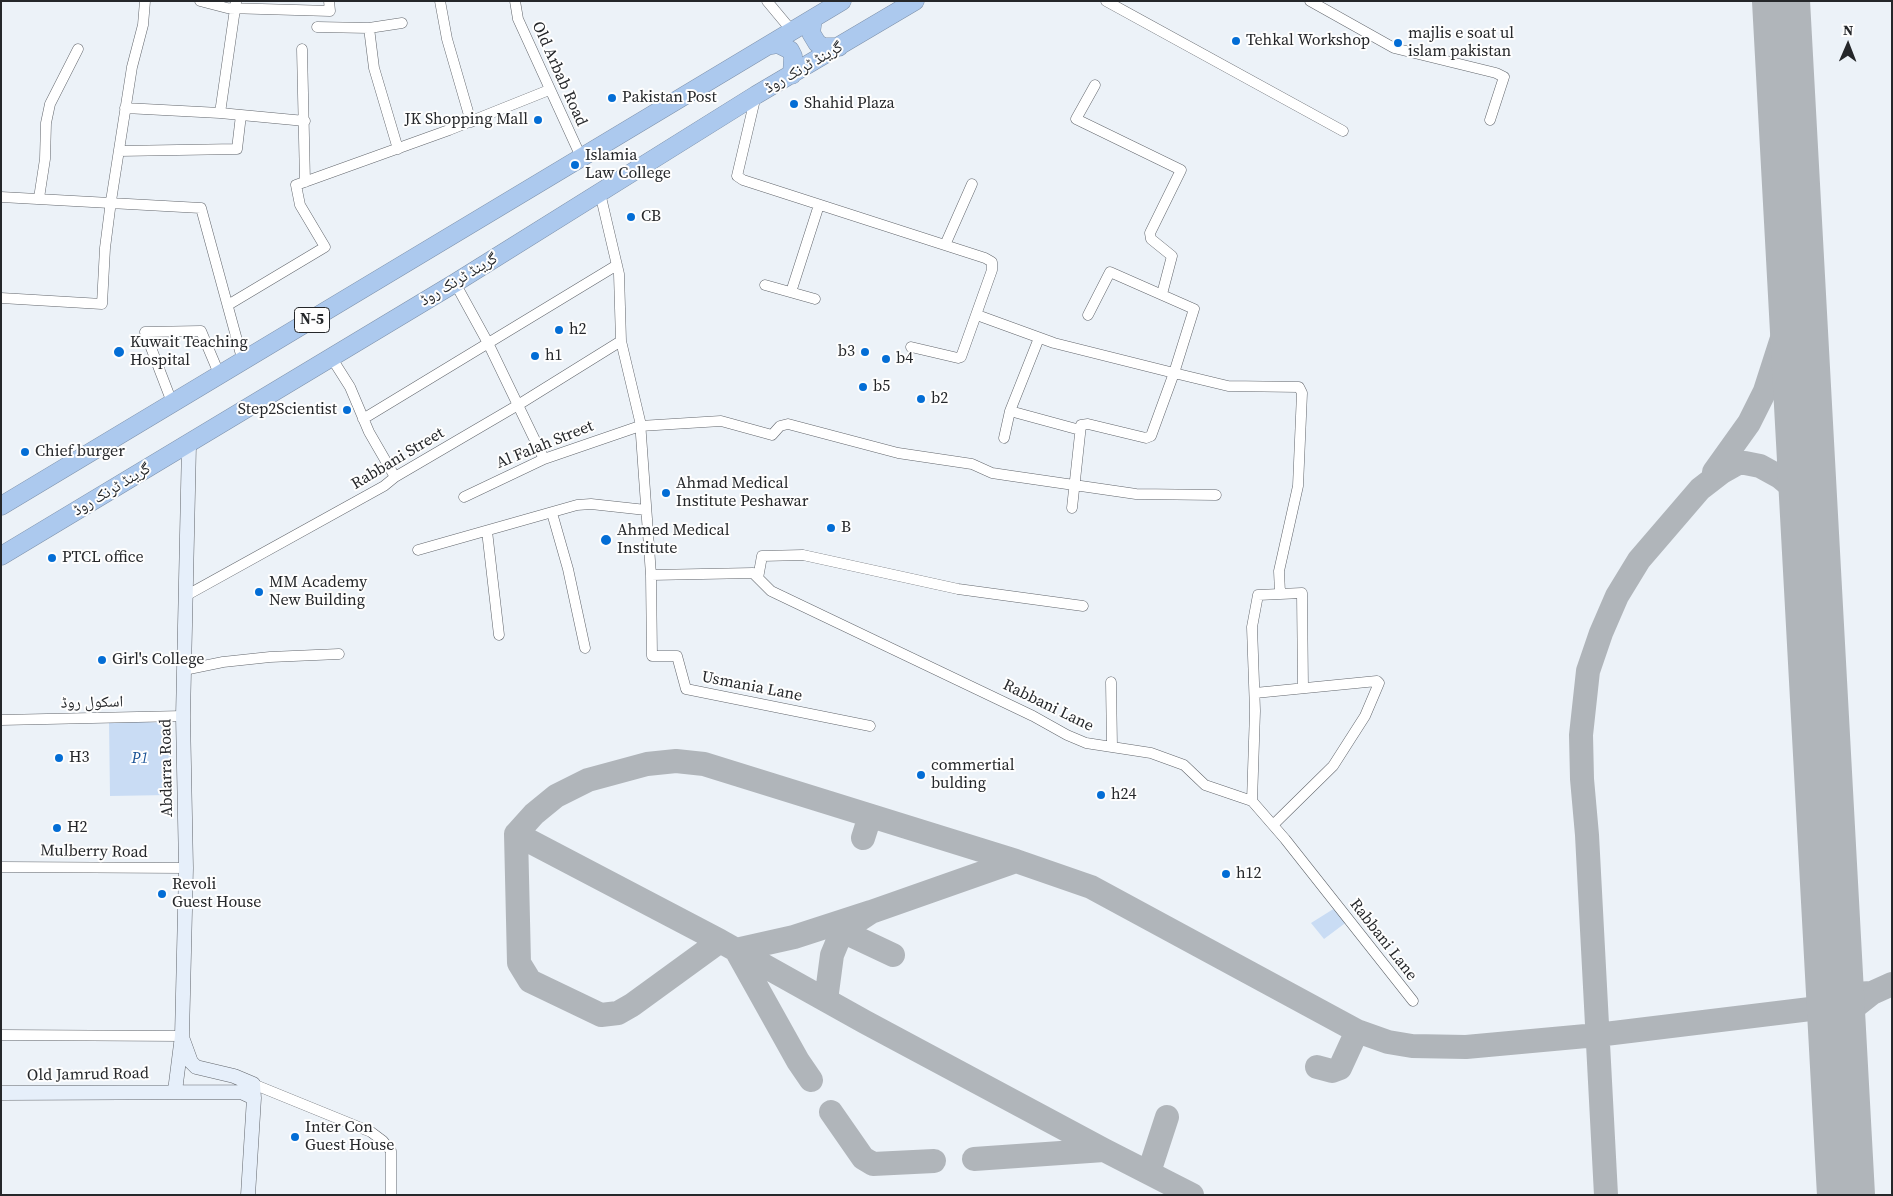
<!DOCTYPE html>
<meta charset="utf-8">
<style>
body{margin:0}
#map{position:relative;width:1893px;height:1196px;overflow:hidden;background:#ecf2f8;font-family:"Source Serif 4",serif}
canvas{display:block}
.frame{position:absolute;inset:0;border:2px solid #25272a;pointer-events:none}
.north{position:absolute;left:1823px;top:20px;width:50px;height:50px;-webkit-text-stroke:4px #fefefe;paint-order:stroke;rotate:1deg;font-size:14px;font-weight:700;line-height:20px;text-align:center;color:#25272a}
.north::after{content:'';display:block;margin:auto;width:18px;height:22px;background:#25272a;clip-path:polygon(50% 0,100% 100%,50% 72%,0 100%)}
</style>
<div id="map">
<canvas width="1893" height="1196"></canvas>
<div class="frame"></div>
<div class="north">N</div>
</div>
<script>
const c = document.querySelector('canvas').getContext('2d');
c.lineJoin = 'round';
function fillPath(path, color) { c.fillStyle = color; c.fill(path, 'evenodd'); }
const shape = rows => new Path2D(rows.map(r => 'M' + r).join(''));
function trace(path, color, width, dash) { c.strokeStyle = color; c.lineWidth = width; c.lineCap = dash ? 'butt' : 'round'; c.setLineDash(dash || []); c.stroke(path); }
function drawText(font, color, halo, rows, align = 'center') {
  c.font = font + ' "Source Serif 4","Noto Naskh Arabic",serif'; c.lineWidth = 4; c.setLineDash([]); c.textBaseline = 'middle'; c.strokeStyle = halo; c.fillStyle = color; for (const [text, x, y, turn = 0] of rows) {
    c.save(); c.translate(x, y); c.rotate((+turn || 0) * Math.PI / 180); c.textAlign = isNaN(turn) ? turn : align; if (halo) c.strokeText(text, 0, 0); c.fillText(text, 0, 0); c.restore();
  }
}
fillPath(shape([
 [109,721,172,723,169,795,110,796],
 [1335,908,1348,921,1324,939,1311,923]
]), '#c9dcf4');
trace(shape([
 [1714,472,1749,423,1765,391,1784,332,1795,274],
 [516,834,720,941,865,1022,1104,1150,1192,1195],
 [863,838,870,816],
 [842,931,893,955],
 [720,941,632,1005,618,1013,601,1015,530,981,519,963,516,834,534,814,556,796,588,780,647,764,676,761,704,764,1016,861,1091,887,1357,1031,1388,1042,1412,1046,1466,1047,1597,1035,1835,1006],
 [1834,980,1840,989,1853,994,1872,993],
 [826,1000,832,955,842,931,871,912,1016,861],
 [1838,1036,1840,1024,1848,1012,1872,993,1892,984],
 [1317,1067,1332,1071,1340,1068,1357,1031],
 [811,1080,798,1061,736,950,794,937,871,912],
 [831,1112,863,1158,873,1164,934,1161],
 [974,1159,1104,1150],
 [1149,1172,1167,1117],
 [1606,1195,1587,835,1582,779,1581,735,1588,671,1601,633,1617,596,1639,560,1700,489,1722,472,1738,463,1745,463,1760,466,1780,477,1792,487,1801,501,1809,523]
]), '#b0b5ba', 24);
trace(shape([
 [1781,1,1846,1195]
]), '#b0b5ba', 58);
const street = shape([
 [200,1,227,8,330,11,329,1],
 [440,1,447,39,471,122],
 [515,1,518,19,581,157],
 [767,1,792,31],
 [1106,1,1343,131],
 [1310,1,1394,48,1496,73,1504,77,1490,120],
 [317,27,369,28,402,23],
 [369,28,374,68,398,149],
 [302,49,305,182],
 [1095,85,1076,119,1181,170,1150,233,1151,239,1172,256,1162,294],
 [756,95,737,176,743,180,985,258,992,262,992,270,961,357,958,358,911,347],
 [125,108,220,113,305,121],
 [220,113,236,2],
 [119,151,237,149,241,115],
 [600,193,619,274,621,341,640,421,651,575,652,656,677,656,686,689,870,726],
 [1,197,201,208,243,362],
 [39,198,45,159,46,123,50,104,78,49],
 [945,245,972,184],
 [455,283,488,343,544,459],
 [765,285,815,299],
 [791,292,819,205],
 [1,298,102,304,105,248,111,201,132,67,143,25,145,1],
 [228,305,325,247,300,205,296,185,449,130,549,90],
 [977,315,1054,343,1174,373,1194,309,1110,272,1088,315],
 [331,357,350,387,369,432,395,477],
 [173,405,145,332,201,331,220,376],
 [1010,411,1080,430],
 [363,419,617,265],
 [1004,438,1010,411,1039,338],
 [464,497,544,459,640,426,721,421,772,435,780,426,788,424,898,453,972,464,992,473,1012,476,1136,494,1216,495],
 [1072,508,1081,425,1088,424,1146,438,1151,436,1174,373,1228,386,1299,387,1302,393,1298,486,1279,571,1280,593],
 [552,513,568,569,585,648],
 [487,531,499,635],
 [418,550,577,505,591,504,646,510],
 [651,575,753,573,771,591,1033,716,1067,735,1086,743,1151,753,1184,765,1205,785,1252,801,1285,839,1413,1001],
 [758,578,762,556,803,555,958,589,1083,606],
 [187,595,384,486,395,477,518,405,621,341],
 [184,670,223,662,270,657,339,654],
 [1111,682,1112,747],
 [1255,693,1377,681,1379,683,1365,716,1333,766,1273,825],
 [1,720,183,716],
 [1252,801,1255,711,1252,627,1258,595,1302,593,1303,688],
 [1,867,186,868],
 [1,1035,182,1036],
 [253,1084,371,1132,383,1141,391,1151,391,1195]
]);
const secondary = shape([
 [183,1040,191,1062,196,1067,234,1076,253,1084,254,1098,248,1195],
 [175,1091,182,1036,186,868,183,716,189,445],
 [1,1093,241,1092,254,1098]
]);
const highway = shape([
 [813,19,811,33,817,43,823,47,839,47],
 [767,46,778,44,790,50,793,56,792,75],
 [1,506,842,1],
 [1,556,455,283,756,95,915,1]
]);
trace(street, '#62666c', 11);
trace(secondary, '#62666c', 15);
trace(highway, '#7d90a9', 19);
trace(street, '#fff', 10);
trace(secondary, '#e6effa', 14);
trace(highway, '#acc9ee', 18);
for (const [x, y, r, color] of [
 [1236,41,5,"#036dd5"],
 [1398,43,5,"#036dd5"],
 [612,98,5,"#036dd5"],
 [794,104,5,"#036dd5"],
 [538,120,5,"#036dd5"],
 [575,165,5,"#036dd5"],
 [631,217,5,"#036dd5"],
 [559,330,5,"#036dd5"],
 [119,352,6,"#036dd5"],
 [865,352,5,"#036dd5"],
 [535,356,5,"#036dd5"],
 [886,359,5,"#036dd5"],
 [863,387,5,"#036dd5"],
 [921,399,5,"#036dd5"],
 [347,410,5,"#036dd5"],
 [25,452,5,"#036dd5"],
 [666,493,5,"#036dd5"],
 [831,528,5,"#036dd5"],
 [606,540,6,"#036dd5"],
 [52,558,5,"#036dd5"],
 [259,592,5,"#036dd5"],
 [102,660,5,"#036dd5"],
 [59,758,5,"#036dd5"],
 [921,775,5,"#036dd5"],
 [1101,795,5,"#036dd5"],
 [57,828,5,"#036dd5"],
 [1226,874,5,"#036dd5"],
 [162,894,5,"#036dd5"],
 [295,1137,5,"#036dd5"]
]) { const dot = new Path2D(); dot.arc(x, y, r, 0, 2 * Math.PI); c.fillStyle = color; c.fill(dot); trace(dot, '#fefefe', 2); }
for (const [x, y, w] of [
 [312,320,35]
]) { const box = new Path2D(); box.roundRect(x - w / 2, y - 12.5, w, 25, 4); c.fillStyle = '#fefefe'; c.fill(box); trace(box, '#25272a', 1); }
drawText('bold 15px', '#25272a', null, [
 ["N-5",312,320]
]);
drawText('16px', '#25272a', '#fefefe', [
 ["majlis e soat ul",1408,34],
 ["islam pakistan",1408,52],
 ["Tehkal Workshop",1246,41],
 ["Pakistan Post",622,98],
 ["Shahid Plaza",804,104],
 ["JK Shopping Mall",528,120,"right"],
 ["Islamia",585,156],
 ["Law College",585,174],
 ["CB",641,217],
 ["h2",569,330],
 ["Kuwait Teaching",130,343],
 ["Hospital",130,361],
 ["b3",855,352,"right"],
 ["h1",545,356],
 ["b4",896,359],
 ["b5",873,387],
 ["b2",931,399],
 ["Step2Scientist",337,410,"right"],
 ["Chief burger",35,452],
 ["Ahmad Medical",676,484],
 ["Institute Peshawar",676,502],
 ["B",841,528],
 ["Ahmed Medical",617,531],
 ["Institute",617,549],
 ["PTCL office",62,558],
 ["MM Academy",269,583],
 ["New Building",269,601],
 ["Girl's College",112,660],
 ["H3",69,758],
 ["commertial",931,766],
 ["bulding",931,784],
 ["h24",1111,795],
 ["H2",67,828],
 ["h12",1236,874],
 ["Revoli",172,885],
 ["Guest House",172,903],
 ["Inter Con",305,1128],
 ["Guest House",305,1146]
], 'left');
drawText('16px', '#25272a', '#fefefe', [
 ["گرینڈ ٹرنک روڈ",804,68,-30],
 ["Old Arbab Road",559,74,66],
 ["گرینڈ ٹرنک روڈ",459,280,-31],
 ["Al Falah Street",545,445,-22],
 ["Rabbani Street",398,459,-31],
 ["گرینڈ ٹرنک روڈ",112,490,-31],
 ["Usmania Lane",752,687,11],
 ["اسکول روڈ",92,703,-1],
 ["Rabbani Lane",1048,706,26],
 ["Abdarra Road",167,768,-91],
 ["Mulberry Road",94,852,1],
 ["Rabbani Lane",1383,940,52],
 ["Old Jamrud Road",88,1075,-1]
]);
drawText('italic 16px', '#1a5396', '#fefefe', [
 ["P1",140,759]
]);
</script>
